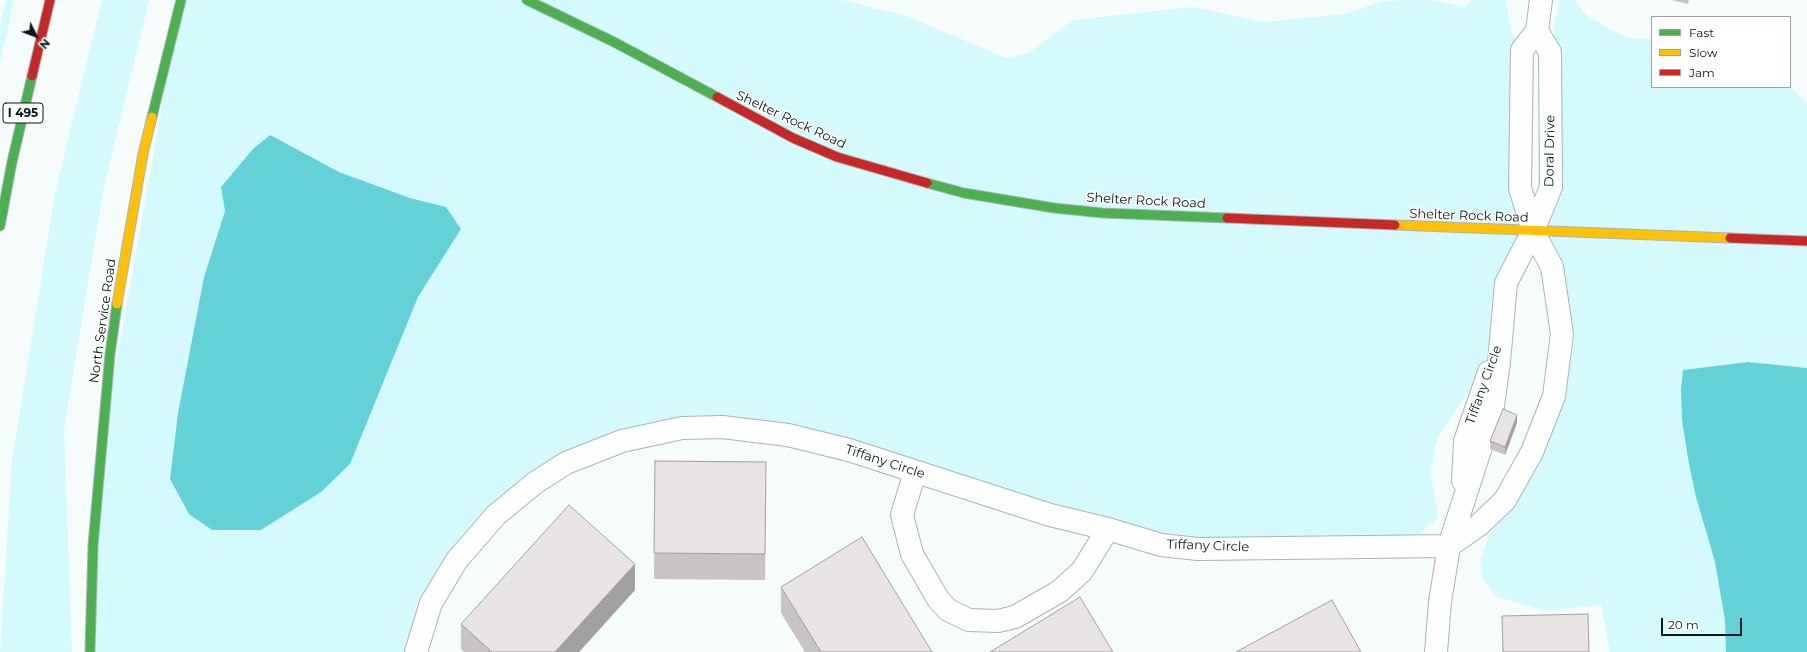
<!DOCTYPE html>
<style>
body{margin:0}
#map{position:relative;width:1807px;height:652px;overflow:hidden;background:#f6fbfb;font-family:Montserrat,sans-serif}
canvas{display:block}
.legend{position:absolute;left:1651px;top:16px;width:140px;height:72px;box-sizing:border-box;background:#fff;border:1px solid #9ba3a3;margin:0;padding:5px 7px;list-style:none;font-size:12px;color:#061819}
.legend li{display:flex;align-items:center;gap:8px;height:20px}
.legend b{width:20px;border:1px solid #9ba3a3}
.north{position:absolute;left:16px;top:16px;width:40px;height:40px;-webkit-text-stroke:3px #fff;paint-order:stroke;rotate:132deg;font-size:11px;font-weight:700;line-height:16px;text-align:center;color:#061819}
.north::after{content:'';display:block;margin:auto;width:14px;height:18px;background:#061819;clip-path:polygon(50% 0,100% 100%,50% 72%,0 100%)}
.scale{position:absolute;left:1661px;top:618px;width:81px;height:18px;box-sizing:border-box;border:2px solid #061819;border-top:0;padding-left:5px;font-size:12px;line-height:14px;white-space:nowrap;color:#061819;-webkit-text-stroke:3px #fff;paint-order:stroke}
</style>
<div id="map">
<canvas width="1807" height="652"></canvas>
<ul class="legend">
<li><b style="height:5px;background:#4caf50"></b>Fast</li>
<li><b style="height:5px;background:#ffc107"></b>Slow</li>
<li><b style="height:5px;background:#c62828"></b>Jam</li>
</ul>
<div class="north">N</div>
<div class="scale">20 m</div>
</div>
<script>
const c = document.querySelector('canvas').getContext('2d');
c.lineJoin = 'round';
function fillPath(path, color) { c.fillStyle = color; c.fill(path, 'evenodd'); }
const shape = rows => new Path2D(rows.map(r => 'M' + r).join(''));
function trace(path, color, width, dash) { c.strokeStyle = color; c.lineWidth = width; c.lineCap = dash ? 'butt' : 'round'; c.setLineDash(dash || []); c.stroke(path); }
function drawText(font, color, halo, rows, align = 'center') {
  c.font = font + ' Montserrat,sans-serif'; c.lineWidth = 3; c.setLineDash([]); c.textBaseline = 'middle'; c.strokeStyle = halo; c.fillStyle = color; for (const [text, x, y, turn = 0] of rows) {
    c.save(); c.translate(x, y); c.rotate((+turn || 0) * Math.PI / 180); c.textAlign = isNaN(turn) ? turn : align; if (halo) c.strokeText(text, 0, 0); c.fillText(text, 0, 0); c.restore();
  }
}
fillPath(shape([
 [6,0,14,0,0,63,0,26],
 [102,0,149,0,103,192,64,429,72,652,0,652,12,461,55,193],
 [181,0,842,0,906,16,1007,58,1027,54,1071,21,1108,16,1193,7,1263,22,1346,14,1380,2,1401,0,1430,0,1464,7,1473,0,1506,0,1511,30,1518,47,1533,231,1551,187,1552,53,1554,26,1560,0,1575,0,1585,14,1601,24,1629,38,1652,39,1652,87,1789,87,1807,103,1807,368,1748,362,1683,370,1681,390,1682,420,1707,537,1715,562,1725,620,1726,652,1610,652,1601,605,1544,611,1498,597,1484,581,1480,561,1489,535,1508,503,1567,335,1533,232,1492,350,1479,375,1437,439,1431,472,1438,517,1420,534,1396,544,1198,549,722,427,566,463,457,560,416,652,90,652,100,454],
 [270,136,339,172,410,198,446,207,461,229,418,297,350,464,321,492,261,530,189,514,170,479,178,413,204,277,225,211,221,187]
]), '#d4fafd');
fillPath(shape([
 [270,135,339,172,410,198,446,207,461,229,418,297,350,464,321,492,261,530,212,530,189,514,170,479,178,413,204,277,225,211,221,187,253,149],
 [1748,362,1807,368,1807,652,1726,652,1725,620,1715,562,1696,497,1689,464,1682,420,1681,390,1683,370]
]), '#64d0d7');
const street = shape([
 [1533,231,1552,267,1562,334,1554,396,1532,452,1505,500,1479,525,1449,546,1492,413,1499,362,1506,283,1533,231],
 [1533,231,1520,188,1522,50,1537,31,1541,0],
 [1533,231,1551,187,1550,52,1537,31],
 [915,472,902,515,912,554,938,599,948,610,969,620,998,621,1015,617,1060,591,1082,571,1108,529],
 [1463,481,1465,441,1489,372],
 [416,652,431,603,457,560,496,515,535,483,566,463,622,441,682,428,722,427,788,435,849,450,1050,515,1108,529,1161,545,1198,549,1449,546,1440,602,1436,652]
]);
const fast = shape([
 [527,0,614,42,717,97],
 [152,117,181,0],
 [927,183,964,193,1054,208,1103,213,1227,218],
 [0,226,12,162,32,76],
 [90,652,93,545,110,354,117,304]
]);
const slow = shape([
 [1395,225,1730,238],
 [117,304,143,154,152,117]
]);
const jam = shape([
 [32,76,50,0],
 [717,97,793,138,837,157,927,183],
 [1227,218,1395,225],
 [1730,238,1807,241]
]);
trace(street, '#aab4b5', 24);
trace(fast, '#aab4b5', 11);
trace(slow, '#aab4b5', 11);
trace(jam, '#aab4b5', 11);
trace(street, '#fefefe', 22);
trace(fast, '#4caf50', 9);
trace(slow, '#ffc107', 9);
trace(jam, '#c62828', 9);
fillPath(shape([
 [1672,0,1689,0,1688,4],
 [1517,423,1505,455,1490,449,1490,441],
 [655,461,766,462,765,580,654,579],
 [781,587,932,652,805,652,781,613],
 [635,590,579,652,464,652,461,649,461,624]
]), '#c8c4c4');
fillPath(shape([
 [1517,415,1517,423,1505,455,1505,447],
 [635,564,635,590,579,652,555,652]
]), '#a3a0a0');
const building = shape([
 [1503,409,1517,415,1505,447,1490,441,1503,409],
 [655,461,766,462,765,554,654,553,655,461],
 [569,505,635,564,555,652,492,652,461,624,569,505],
 [862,537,932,652,821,652,781,587,862,537],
 [1080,597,1113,652,990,652,1080,597],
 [1332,600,1361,652,1236,652,1332,600],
 [1588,614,1589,652,1503,652,1502,616,1588,614]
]);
fillPath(building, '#e9e4e4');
trace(building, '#a3a0a0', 1);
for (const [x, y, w] of [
 [23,113,40]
]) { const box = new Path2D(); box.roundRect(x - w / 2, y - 10, w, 20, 3); c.fillStyle = '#fff'; c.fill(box); trace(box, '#061819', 1); }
drawText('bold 12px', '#061819', null, [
 ["I 495",23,113]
]);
drawText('13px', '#061819', '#fff', [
 ["Shelter Rock Road",791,120,25],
 ["Doral Drive",1550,151,-89],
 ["Shelter Rock Road",1146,201,3],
 ["Shelter Rock Road",1469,216,2],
 ["North Service Road",103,321,-82],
 ["Tiffany Circle",1484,385,-70],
 ["Tiffany Circle",885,462,18],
 ["Tiffany Circle",1208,546,2]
]);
</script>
